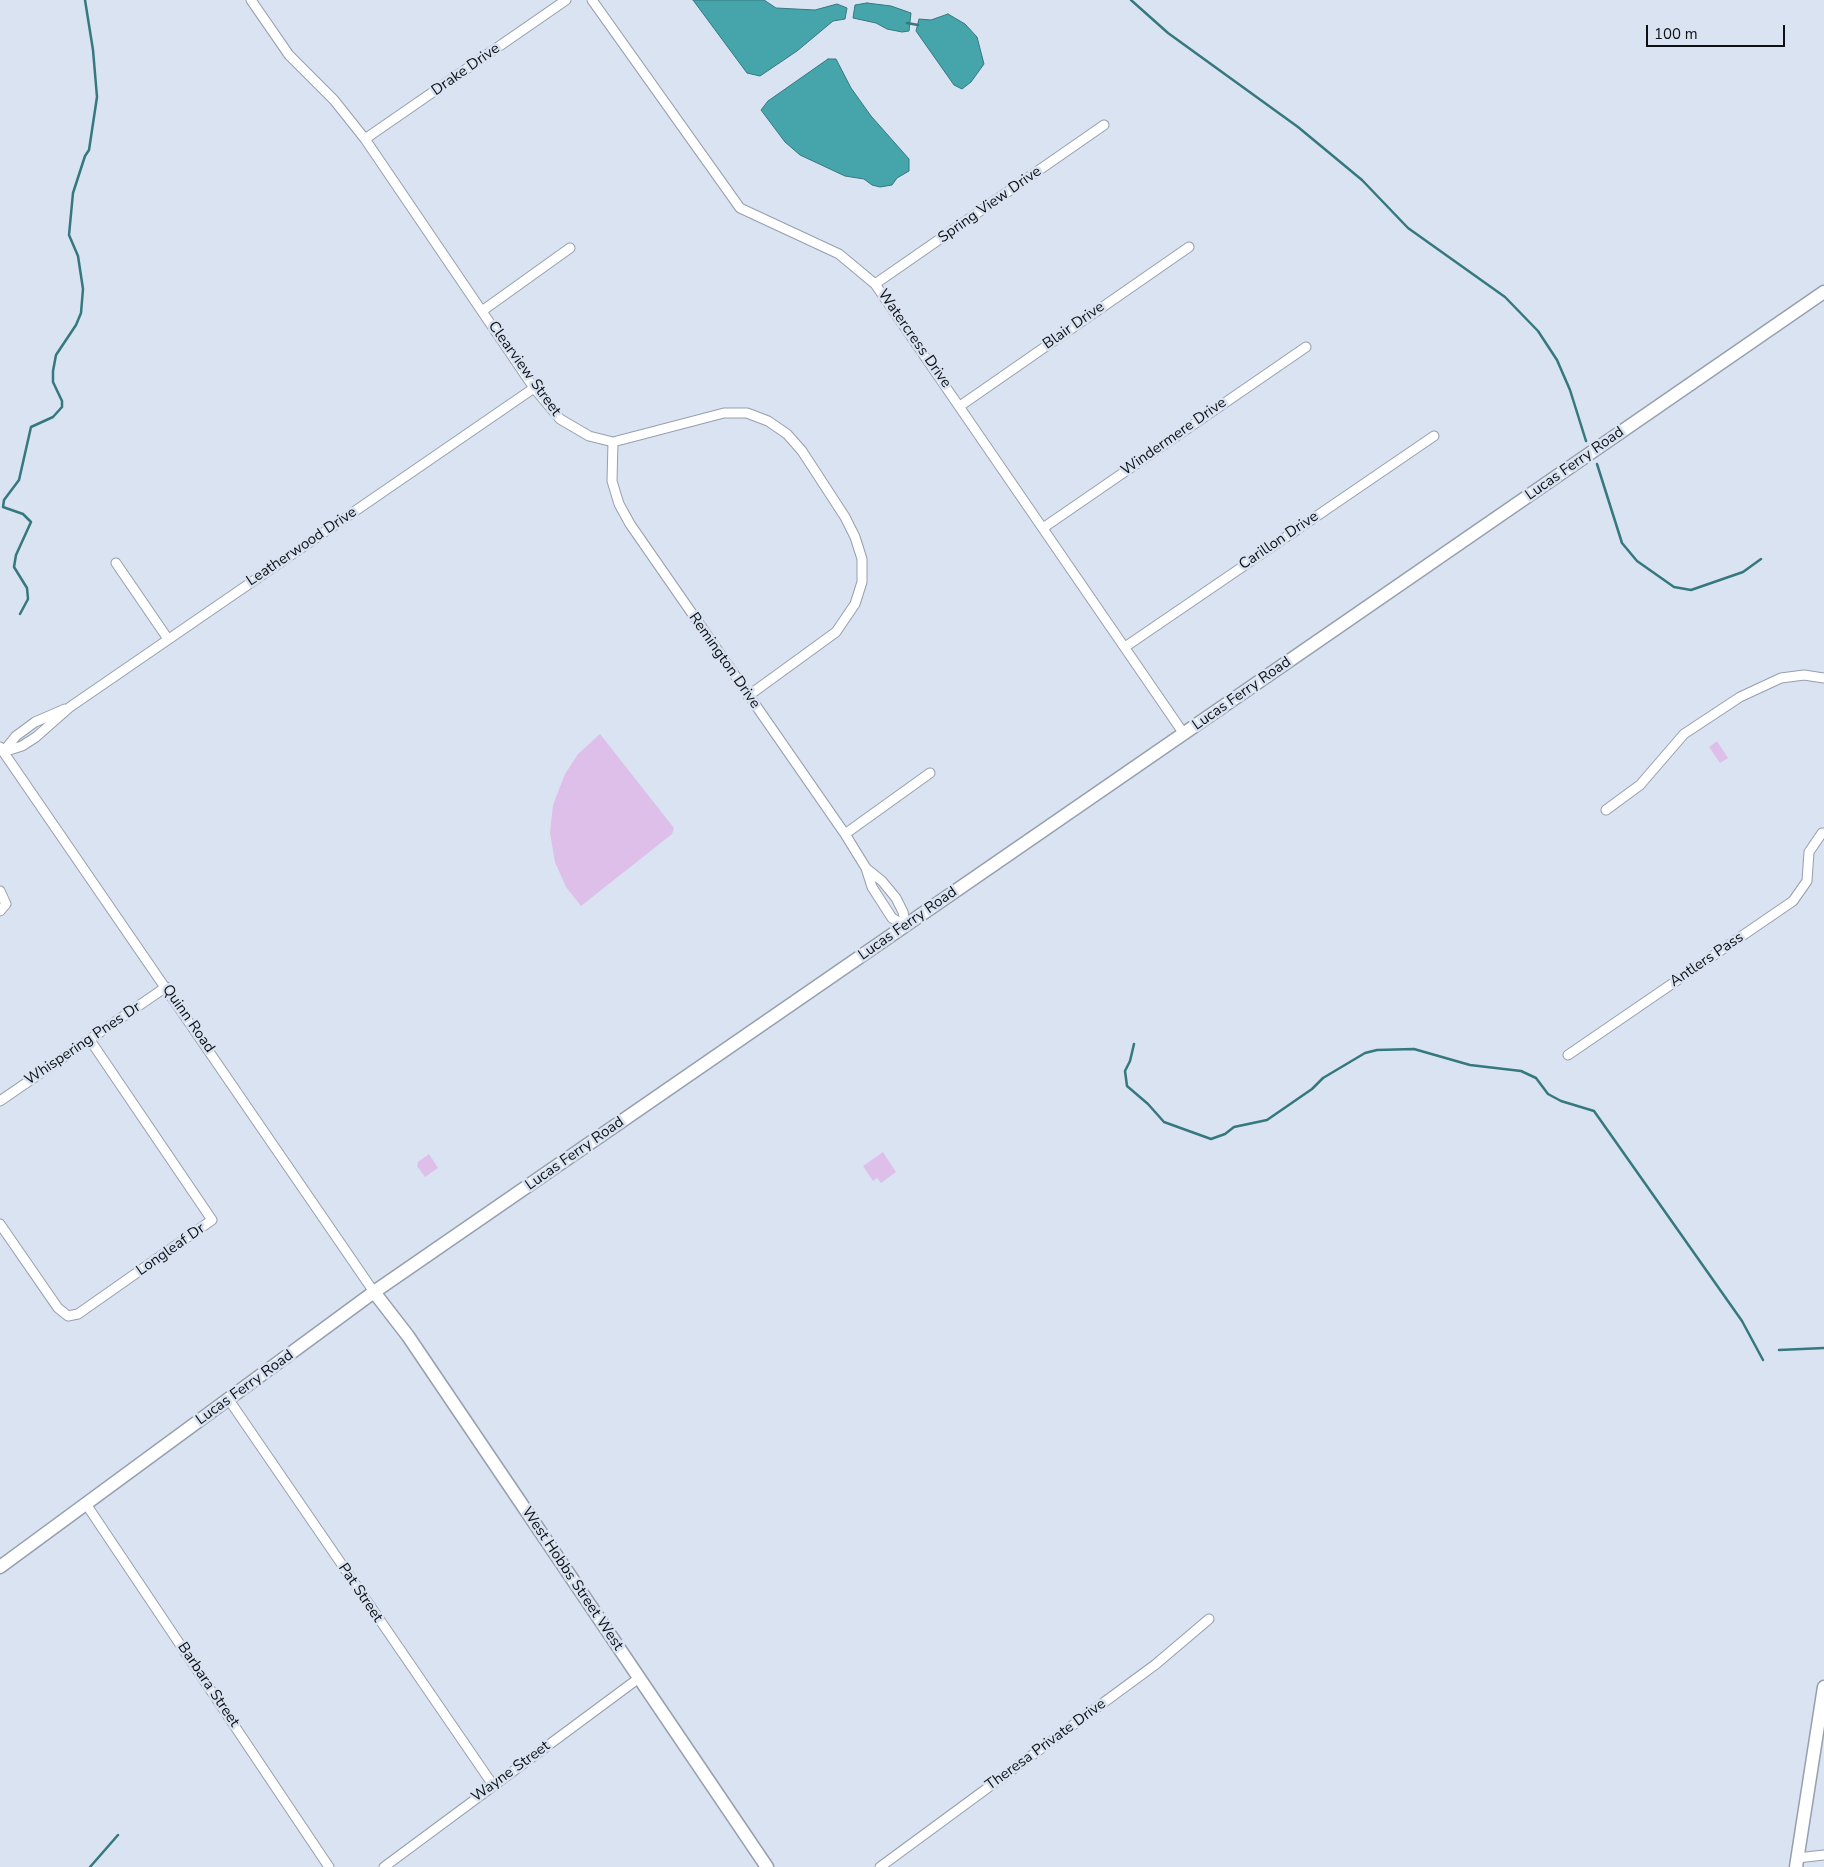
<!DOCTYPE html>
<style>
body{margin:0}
#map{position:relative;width:1824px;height:1867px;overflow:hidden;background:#d9e3f2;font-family:"Nunito Sans",sans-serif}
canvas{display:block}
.scale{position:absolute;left:1646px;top:25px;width:139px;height:22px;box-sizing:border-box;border:2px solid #0d1015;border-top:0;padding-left:6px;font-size:15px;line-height:18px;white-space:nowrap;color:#0d1015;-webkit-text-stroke:4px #d9e3f2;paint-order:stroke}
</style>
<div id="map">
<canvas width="1824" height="1867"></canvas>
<div class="scale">100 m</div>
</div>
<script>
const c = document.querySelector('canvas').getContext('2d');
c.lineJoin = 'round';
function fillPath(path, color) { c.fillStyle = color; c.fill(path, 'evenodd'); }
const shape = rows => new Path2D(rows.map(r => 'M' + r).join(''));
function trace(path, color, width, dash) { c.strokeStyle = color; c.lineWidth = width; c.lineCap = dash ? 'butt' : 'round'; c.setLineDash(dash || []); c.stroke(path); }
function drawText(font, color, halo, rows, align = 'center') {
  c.font = font + ' "Nunito Sans",sans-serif'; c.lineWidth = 5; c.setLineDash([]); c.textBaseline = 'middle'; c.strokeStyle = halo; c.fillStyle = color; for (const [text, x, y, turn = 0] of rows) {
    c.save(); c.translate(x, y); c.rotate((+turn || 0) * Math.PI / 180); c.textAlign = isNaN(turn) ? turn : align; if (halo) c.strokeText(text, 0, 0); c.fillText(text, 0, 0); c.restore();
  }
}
fillPath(shape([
 [600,734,674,828,672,834,581,906,566,887,555,862,550,833,553,805,565,774,578,754],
 [1717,741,1728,758,1720,763,1709,747],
 [883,1152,896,1172,881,1183,877,1178,873,1181,863,1166],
 [429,1154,438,1168,425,1177,417,1166,418,1162]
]), '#debfe9');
const water = shape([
 [693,0,764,0,776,8,815,10,837,4,847,8,845,19,833,21,797,51,760,76,747,73,693,0],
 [867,3,891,6,911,13,909,31,902,32,887,29,876,23,853,18,855,5,867,3],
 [948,14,965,24,977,37,984,64,971,82,962,89,954,85,916,31,919,19,931,20,948,14],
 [828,59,836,59,851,88,871,116,909,159,909,171,897,178,892,185,880,187,872,185,864,179,845,176,800,155,785,142,761,110,768,101,828,59]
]);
fillPath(water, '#46a5ab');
trace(water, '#35787e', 1);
trace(shape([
 [1131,0,1168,33,1298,127,1362,180,1408,228,1505,297,1538,331,1557,360,1570,390,1586,441],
 [907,23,918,25],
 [1597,464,1622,543,1637,561,1674,587,1691,590,1743,572,1761,559],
 [20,614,28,599,27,588,14,567,16,555,31,522,23,514,3,507,4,500,19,480,31,427,53,417,62,407,62,401,53,382,53,371,56,355,76,325,81,313,83,289,78,256,69,235,73,193,85,156,89,150,97,97,93,50,85,0],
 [1134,1044,1130,1061,1125,1071,1127,1086,1148,1104,1164,1122,1211,1139,1225,1134,1234,1127,1267,1120,1312,1089,1323,1078,1365,1053,1377,1050,1414,1049,1470,1065,1521,1071,1536,1078,1548,1094,1561,1101,1594,1111,1742,1321,1763,1360],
 [1779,1350,1824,1348],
 [90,1867,118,1835]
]), '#35787e', 2.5);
const street = shape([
 [251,0,289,55,334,100,365,139,534,388,560,419,589,436,613,442,724,413,747,413,768,421,787,434,802,451,845,517,855,537,862,559,862,582,855,604,836,632,748,696],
 [592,0,740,208,839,254,875,284,1184,734],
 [365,139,566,0],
 [875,284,1104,125],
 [482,311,570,248],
 [960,406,1189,247],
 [613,442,612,481,619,504,630,524,845,834,866,868,872,887,892,918,906,926],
 [1043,528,1306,347],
 [116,563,168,639],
 [1125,647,1434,436],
 [0,747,374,1292],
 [3,752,22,746,36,737,70,707,534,388],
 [3,752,16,736,35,722,65,709],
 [1606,810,1640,785,1684,734,1740,697,1781,678,1804,675,1824,678],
 [845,834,930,773],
 [867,869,882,881,896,898,903,912,906,926],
 [0,891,6,904,0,911],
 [1568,1055,1793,901,1807,881,1809,852,1822,833,1824,833],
 [0,1101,166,987],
 [0,1224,58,1308,68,1316,78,1314,212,1220,90,1040],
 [229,1400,493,1785],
 [86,1504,329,1867],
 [1797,1858,1824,1855],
 [384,1867,639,1678],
 [880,1867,1156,1664,1209,1619]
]);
const secondary = shape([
 [374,1292,408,1336,767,1867],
 [0,1567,374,1292,1824,292],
 [1796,1867,1824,1687]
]);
trace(street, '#969fad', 11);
trace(secondary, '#969fad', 15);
trace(street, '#fff', 9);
trace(secondary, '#fff', 12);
drawText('15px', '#0d1015', '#d9e3f2', [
 ["Drake Drive",466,70,-35],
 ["Spring View Drive",990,205,-35],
 ["Blair Drive",1074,326,-35],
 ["Watercress Drive",914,339,55],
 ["Clearview Street",524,369,54],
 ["Windermere Drive",1174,437,-35],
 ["Lucas Ferry Road",1575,464,-35],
 ["Carillon Drive",1279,541,-34],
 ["Leatherwood Drive",302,547,-34],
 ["Remington Drive",724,661,55],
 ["Lucas Ferry Road",1242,694,-35],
 ["Lucas Ferry Road",908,924,-35],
 ["Antlers Pass",1707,960,-34],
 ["Quinn Road",188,1019,55],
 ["Whispering Pnes Dr",83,1044,-34],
 ["Lucas Ferry Road",575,1154,-35],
 ["Longleaf Dr",171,1250,-35],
 ["Lucas Ferry Road",245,1388,-36],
 ["West Hobbs Street West",572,1579,56],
 ["Pat Street",360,1593,56],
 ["Barbara Street",208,1685,56],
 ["Theresa Private Drive",1046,1745,-36],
 ["Wayne Street",511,1772,-36]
]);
</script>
